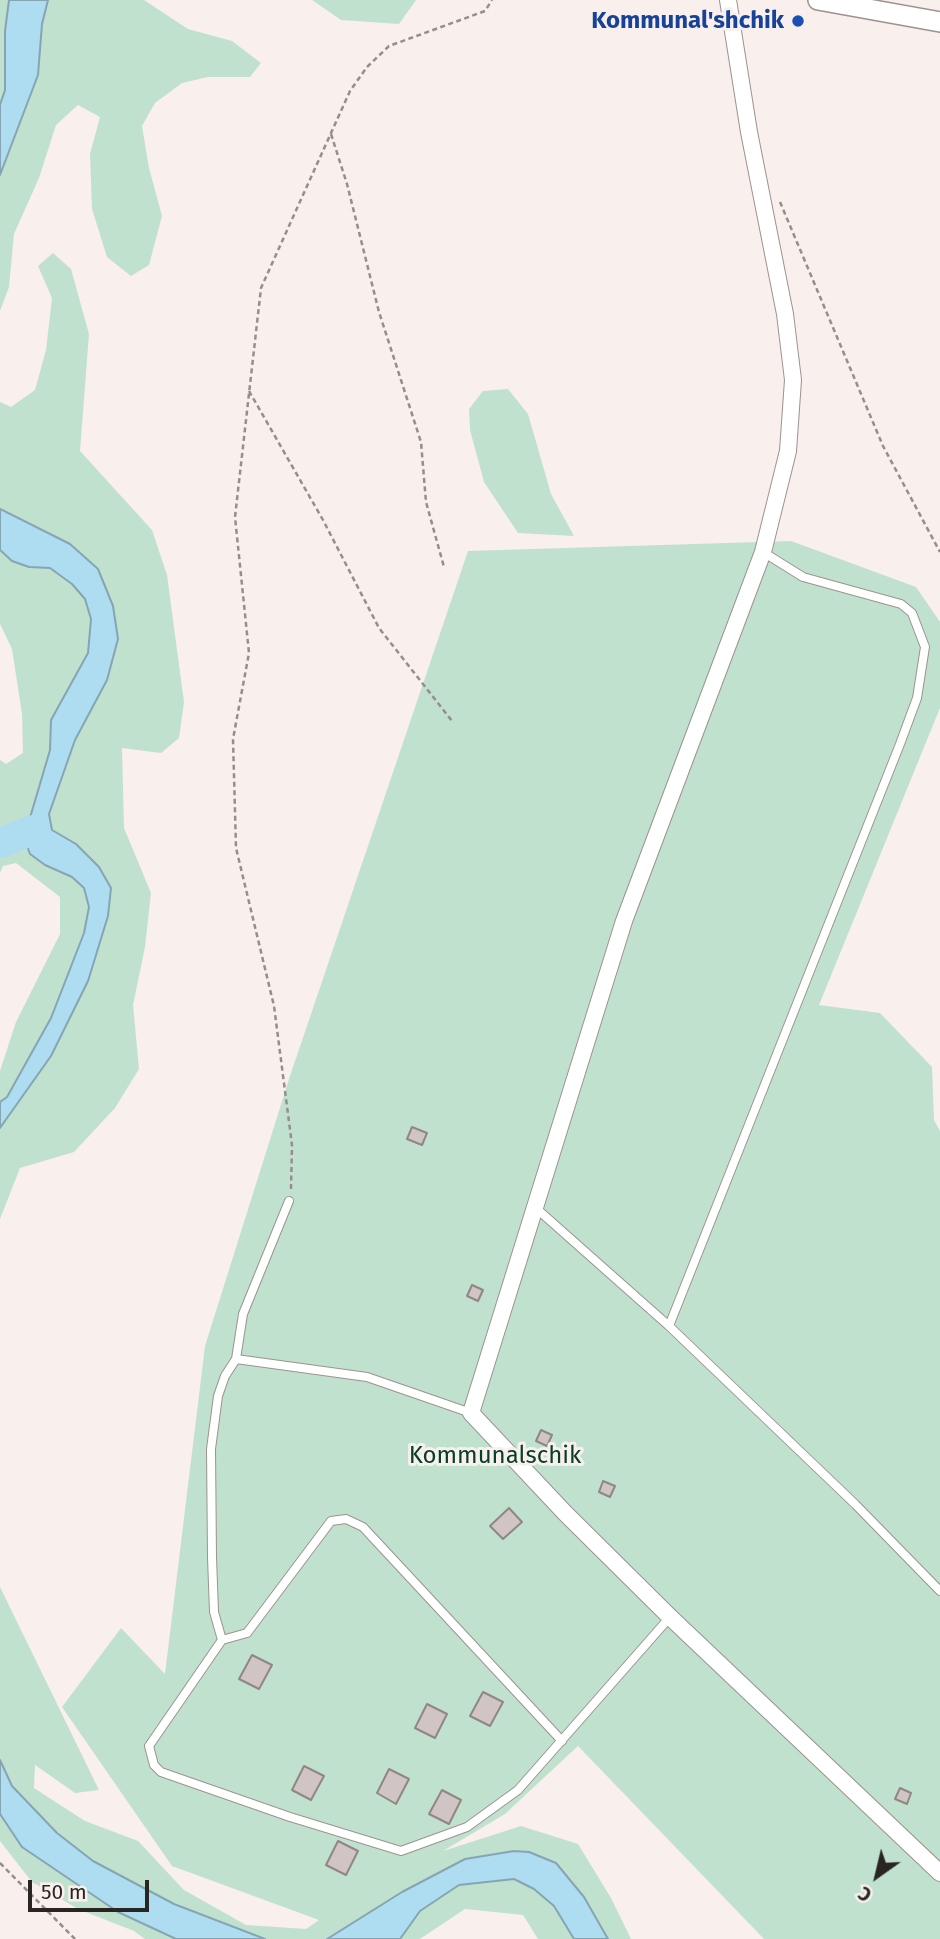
<!DOCTYPE html>
<meta charset="utf-8">
<style>
body{margin:0}
#map{position:relative;width:940px;height:1939px;overflow:hidden;background:#f9efec;font-family:"Fira Sans",sans-serif}
canvas{display:block}
.north{position:absolute;left:842px;top:1841px;width:70px;height:70px;-webkit-text-stroke:5px #f9efec;paint-order:stroke;rotate:214deg;font-size:19px;font-weight:700;line-height:28px;text-align:center;color:#282523}
.north::after{content:'';display:block;margin:auto;width:24px;height:32px;background:#282523;clip-path:polygon(50% 0,100% 100%,50% 72%,0 100%)}
.scale{position:absolute;left:28px;top:1880px;width:121px;height:32px;box-sizing:border-box;border:4px solid #282523;border-top:0;padding-left:9px;font-size:21px;line-height:24px;white-space:nowrap;color:#282523;-webkit-text-stroke:5px #f9efec;paint-order:stroke}
</style>
<div id="map">
<canvas width="940" height="1939"></canvas>
<div class="north">С</div>
<div class="scale">50 m</div>
</div>
<script>
const c = document.querySelector('canvas').getContext('2d');
c.lineJoin = 'round';
function fillPath(path, color) { c.fillStyle = color; c.fill(path, 'evenodd'); }
const shape = rows => new Path2D(rows.map(r => 'M' + r).join(''));
function trace(path, color, width, dash) { c.strokeStyle = color; c.lineWidth = width; c.lineCap = dash ? 'butt' : 'round'; c.setLineDash(dash || []); c.stroke(path); }
function drawText(font, color, halo, rows, align = 'center') {
  c.font = font + ' "Fira Sans",sans-serif'; c.lineWidth = 6; c.setLineDash([]); c.textBaseline = 'middle'; c.strokeStyle = halo; c.fillStyle = color; for (const [text, x, y, turn = 0] of rows) {
    c.save(); c.translate(x, y); c.rotate((+turn || 0) * Math.PI / 180); c.textAlign = isNaN(turn) ? turn : align; if (halo) c.strokeText(text, 0, 0); c.fillText(text, 0, 0); c.restore();
  }
}
fillPath(shape([
 [0,0,144,0,188,29,232,41,261,63,250,77,208,77,182,83,155,103,142,126,149,168,162,216,149,265,131,276,107,257,92,209,90,154,100,117,78,105,56,125,39,178,14,234,9,287,0,311],
 [312,0,416,0,399,24,341,20],
 [53,253,71,269,89,334,80,451,152,530,167,575,184,702,179,738,161,753,122,748,124,828,151,893,145,947,133,1005,139,1069,115,1108,74,1152,20,1168,0,1219,0,1071,16,1022,60,934,60,897,16,863,3,866,0,873,0,760,6,764,23,753,22,714,12,649,0,624,0,402,11,407,35,390,46,350,52,298,38,266],
 [508,389,528,414,551,494,574,536,518,533,484,482,470,430,469,409,483,391],
 [791,541,916,587,940,622,940,708,819,1005,880,1013,932,1067,934,1120,940,1131,940,1939,764,1939,578,1746,505,1814,443,1851,521,1826,578,1844,611,1898,631,1939,538,1939,523,1915,465,1909,420,1939,145,1939,134,1931,78,1909,32,1882,0,1841,0,1587,99,1790,75,1793,35,1765,34,1788,85,1821,138,1841,184,1890,246,1925,306,1929,319,1920,172,1866,62,1707,121,1628,165,1674,205,1346,290,1076,468,551]
]), '#c1e1cf');
const water = shape([
 [9,0,48,0,42,24,38,75,0,175,0,105,5,90,5,31,9,0],
 [0,509,70,544,98,569,113,606,118,639,107,680,75,740,49,814,52,830,76,844,99,867,111,888,108,916,88,981,51,1056,0,1128,0,1102,7,1097,51,1018,84,933,89,907,84,888,72,877,45,865,30,854,24,838,50,750,51,720,88,653,91,619,85,599,72,584,50,568,29,567,12,561,0,550,0,509],
 [0,1760,12,1786,57,1833,93,1861,174,1904,265,1939,176,1939,118,1912,22,1847,0,1814,0,1760],
 [514,1851,529,1852,556,1863,584,1897,608,1939,574,1939,554,1906,534,1889,514,1879,459,1885,420,1911,400,1939,327,1939,402,1892,465,1859,514,1851]
]);
fillPath(water, '#aedcf1');
trace(water, '#86a5b3', 2);
trace(shape([
 [0,843,33,830]
]), '#aedcf1', 30);
const building = shape([
 [412,1127,427,1133,422,1145,407,1139,412,1127],
 [472,1285,483,1290,478,1301,467,1296,472,1285],
 [541,1430,552,1435,547,1446,536,1441,541,1430],
 [603,1481,615,1486,610,1497,599,1492,603,1481],
 [509,1508,522,1522,503,1539,490,1526,509,1508],
 [252,1655,272,1665,259,1689,239,1679,252,1655],
 [483,1692,503,1702,490,1726,470,1716,483,1692],
 [427,1704,447,1714,435,1738,415,1728,427,1704],
 [304,1766,324,1776,311,1800,292,1790,304,1766],
 [389,1769,409,1779,396,1804,377,1793,389,1769],
 [900,1788,911,1793,907,1804,895,1799,900,1788],
 [442,1790,461,1800,449,1824,429,1814,442,1790],
 [338,1841,358,1851,346,1875,326,1865,338,1841]
]);
fillPath(building, '#d0c5c4');
trace(building, '#908785', 2);
const service = shape([
 [289,1201,243,1314,236,1359,225,1376,218,1396,211,1449,212,1557,214,1612,222,1640,149,1746,154,1765,161,1772,290,1817,401,1851,467,1827,518,1790,670,1617],
 [537,1209,669,1326,855,1504,940,1591],
 [669,1326,900,744,917,698,925,647,912,613,901,604,803,577,763,552],
 [236,1359,367,1377,471,1413],
 [222,1640,247,1633,331,1521,346,1519,363,1527,562,1741]
]);
const minor = shape([
 [728,0,749,132,785,314,793,380,788,451,763,552,624,921,471,1413,565,1513,670,1617,940,1873]
]);
const tertiary = shape([
 [818,0,940,22]
]);
trace(service, '#9c9390', 10);
trace(minor, '#9c9390', 18);
trace(tertiary, '#9c9390', 22);
trace(shape([
 [331,134,347,184,379,312,421,442,426,502,444,567],
 [780,202,883,446,940,552],
 [249,391,323,520,379,628,452,721],
 [291,1189,292,1145,274,1006,236,848,233,739,249,653,235,517,261,288,350,91,367,67,389,46,485,11,492,0],
 [0,1863,75,1939]
]), '#958e8c', 2.5, [5, 3.5]);
trace(service, '#fff', 8);
trace(minor, '#fff', 16);
trace(tertiary, '#fff', 19);
for (const [x, y, r, color] of [
 [798,21,7,"#1a4fb4"]
]) { const dot = new Path2D(); dot.arc(x, y, r, 0, 2 * Math.PI); c.fillStyle = color; c.fill(dot); trace(dot, '#f9efec', 2.5); }
drawText('bold 24px', '#164399', '#f9efec', [
 ["Kommunal'shchik",784,21]
], 'right');
drawText('24px', '#064029', '#f9efec', [
 ["Kommunalschik",495,1456]
]);
</script>
